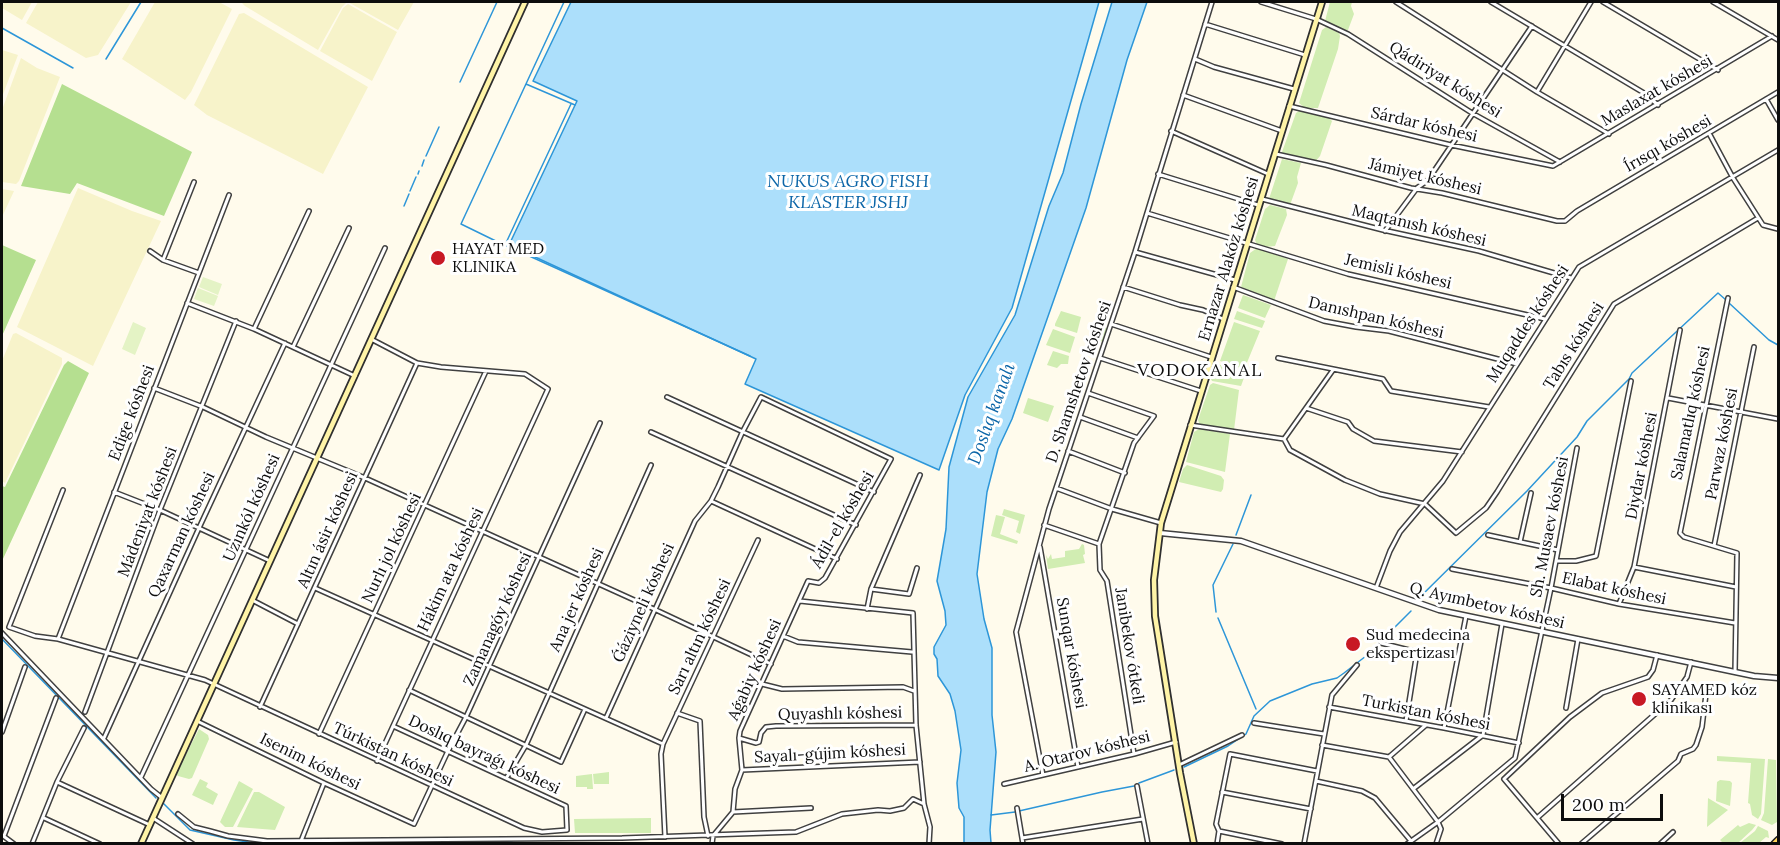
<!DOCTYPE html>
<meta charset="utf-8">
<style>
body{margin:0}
#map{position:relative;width:1780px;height:845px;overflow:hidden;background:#fffbec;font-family:Lora,serif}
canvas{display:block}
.frame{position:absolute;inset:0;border:3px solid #0d0d0d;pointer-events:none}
.scale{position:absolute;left:1561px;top:794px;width:102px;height:27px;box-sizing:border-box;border:3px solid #0d0d0d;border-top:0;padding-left:8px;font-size:18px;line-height:21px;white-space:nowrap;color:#0d0d0d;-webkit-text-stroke:4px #fff;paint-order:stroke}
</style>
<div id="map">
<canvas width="1780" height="845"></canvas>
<div class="frame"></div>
<div class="scale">200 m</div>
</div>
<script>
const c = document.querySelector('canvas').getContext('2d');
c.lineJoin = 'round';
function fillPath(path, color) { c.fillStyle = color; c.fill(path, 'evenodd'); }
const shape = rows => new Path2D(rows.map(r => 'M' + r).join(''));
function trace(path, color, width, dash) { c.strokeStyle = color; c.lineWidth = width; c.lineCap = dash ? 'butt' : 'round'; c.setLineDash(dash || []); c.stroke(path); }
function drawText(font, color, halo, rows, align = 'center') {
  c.font = font + ' Lora,serif'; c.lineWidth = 6; c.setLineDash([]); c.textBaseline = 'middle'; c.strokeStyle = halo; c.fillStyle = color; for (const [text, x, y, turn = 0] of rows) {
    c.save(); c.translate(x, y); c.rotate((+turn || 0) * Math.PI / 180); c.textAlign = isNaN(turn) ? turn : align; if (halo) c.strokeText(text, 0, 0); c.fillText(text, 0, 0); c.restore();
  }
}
fillPath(shape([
 [4,2,32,2,22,20,2,8],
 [38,2,131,2,98,55,86,58,26,23],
 [155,2,219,2,232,9,191,92,185,100,122,59],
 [243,2,344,2,346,3,342,7,318,50,245,6,242,3],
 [348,2,414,2,398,30],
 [348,4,397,32,372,81,320,51,343,8],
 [244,13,368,87,323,174,207,115,194,105,239,14],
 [2,50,18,55,2,97],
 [21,58,37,68,60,77,19,181,16,184,2,182,2,110],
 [78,188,132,211,161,221,93,366,17,327],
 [2,189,14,191,2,217],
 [16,333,62,358,62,364,5,483,2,481,2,361,13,334]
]), '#f7f3ca');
fillPath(shape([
 [1330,2,1352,2,1351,6,1354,14,1348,30,1345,31,1325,21],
 [1326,27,1339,33,1340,36,1338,49,1318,108,1305,108,1299,103,1322,30],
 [1299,111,1329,118,1332,121,1320,156,1315,162,1283,154,1282,152,1296,113],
 [1282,159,1301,163,1297,177,1298,183,1290,205,1269,199],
 [1270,205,1286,209,1287,215,1275,246,1265,247,1257,245,1255,240,1265,209],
 [1257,248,1288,259,1274,301,1241,287,1250,253],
 [1243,295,1271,305,1265,318,1238,308],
 [1061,311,1081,317,1077,333,1055,326,1055,324],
 [1237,311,1265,321,1262,328,1234,319],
 [1234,322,1260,331,1246,365,1241,368,1220,361],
 [1098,324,1108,329,1103,342,1093,338],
 [1053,329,1075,337,1070,353,1046,345],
 [1053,351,1069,356,1068,364,1061,364,1057,368,1047,365],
 [1218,364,1245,375,1241,386,1212,381,1211,379],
 [1213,383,1239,390,1234,430,1200,425,1198,420,1210,385],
 [1028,398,1054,406,1048,422,1023,413],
 [1199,429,1230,434,1225,472,1186,462,1194,432],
 [1187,465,1221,476,1224,480,1223,489,1221,492,1179,482,1183,469],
 [1004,509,1025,515,1020,534,1016,532,1019,521,1002,515],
 [996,515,1005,517,1000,534,1018,541,1017,544,991,536],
 [1082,544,1084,545,1085,554,1083,555,1085,563,1048,569,1046,555,1048,559,1051,554,1052,559,1065,557,1065,551,1079,549],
 [199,729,208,735,209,739,192,778,189,779,178,776,176,774],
 [1717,756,1765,759,1761,814,1758,819,1752,815,1750,804,1748,803,1751,763,1717,761],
 [1768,759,1776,760,1777,822,1772,825,1761,820,1764,813],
 [609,772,609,784,594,784,593,774],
 [592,774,593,789,587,789,587,787,576,787,576,776],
 [200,779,208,783,206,787,218,794,213,805,192,795],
 [1720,780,1730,781,1732,783,1730,806,1716,801,1717,782],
 [239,781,253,789,233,827,225,827,220,822],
 [254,792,259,792,285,807,275,830,237,827],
 [1708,798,1728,810,1707,827],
 [651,818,651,833,575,833,574,819],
 [1749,823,1756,825,1752,830,1738,843,1723,843,1720,840,1738,825,1740,827],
 [1758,826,1768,831,1769,838,1766,837,1759,843,1740,843,1755,831]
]), '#d1edb2');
fillPath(shape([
 [62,84,192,152,164,216,77,183,70,194,21,186],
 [2,245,36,260,2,336],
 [68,361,89,373,2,561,2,486,5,487,64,365]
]), '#b5df90');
fillPath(shape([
 [203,277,222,284,218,295,199,287],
 [198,288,218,296,214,306,194,299],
 [133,322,146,328,135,355,122,349]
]), '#e4f3c5');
const water = shape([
 [571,2,1099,2,1012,308,965,395,939,470,745,384,756,359,509,245,577,101,533,81,571,2],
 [1112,2,1147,2,1127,60,1086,208,1012,419,998,449,987,492,977,574,984,619,992,648,992,715,996,752,990,830,991,843,964,843,964,817,959,808,957,783,961,750,955,711,950,694,938,676,937,659,934,654,934,647,946,625,945,611,937,581,946,529,949,467,968,397,1015,315,1049,206,1063,173,1081,104,1112,2]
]);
fillPath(water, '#acdffb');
trace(water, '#2d96d8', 1.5);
trace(shape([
 [2,28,73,68],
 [106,59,141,2],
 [460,82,497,2],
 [526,84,575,105],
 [571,104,505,245,750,356],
 [426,156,439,127],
 [422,166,424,160],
 [418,174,419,171],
 [410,191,416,177],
 [404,206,409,194],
 [504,245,461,224,564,2],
 [1729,303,1769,340,1778,345],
 [1236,535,1251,495],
 [1418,599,1527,491,1577,437,1587,421,1629,379,1632,373,1718,293,1726,300],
 [1216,612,1213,585,1233,544],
 [1218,618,1256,709],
 [2,639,156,798],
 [1184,767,1228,746,1246,734,1254,716,1270,701,1312,684,1337,678,1344,673,1366,656,1411,611],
 [1139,783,1174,770],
 [162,802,190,830,234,840,262,844],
 [1019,811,1102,792,1134,786],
 [991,815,1015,812],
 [409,844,512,841]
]), '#2d96d8', 1.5);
const minor = shape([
 [1261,2,1316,19,1348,34,1472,113,1560,162],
 [1396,2,1537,92,1609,134],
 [1491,2,1644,93,1658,105],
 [1603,2,1718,70],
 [1713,2,1778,40],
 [1205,24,1305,55],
 [1195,59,1214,67,1294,89],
 [1537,92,1591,2],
 [1183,95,1282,131],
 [1766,99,1778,120],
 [1289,106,1451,145,1553,166,1772,36],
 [1171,131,1268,174],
 [1710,135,1733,178,1763,225,1778,229],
 [1276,154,1326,165,1411,188,1442,193,1557,221,1565,221,1577,211,1778,92],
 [1158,174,1258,205],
 [1262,199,1383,230,1479,251,1571,278],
 [1147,213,1348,274,1545,319],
 [1385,231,1417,188,1428,180,1532,26],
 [150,251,163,260,199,273],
 [1135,252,1235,280],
 [163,260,194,182],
 [1123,287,1180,305,1203,310,1223,319],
 [1233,287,1324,321,1356,327,1389,331,1517,364],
 [1728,298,1680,533,1684,537,1737,553,1735,672],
 [187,303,254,329,355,376],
 [1111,324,1211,357],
 [254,329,309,211],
 [371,339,417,363,441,367,525,374,548,389,377,761],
 [293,347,349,228],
 [1100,358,1201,391],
 [1278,358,1383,379,1391,391,1489,407],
 [154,388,203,407,266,437,365,478,654,609,771,664],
 [1088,393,1154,416,1134,443,1099,544,1100,570,1107,581,1134,754],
 [667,397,874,492],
 [1668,398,1778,419],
 [1306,408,1348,422,1353,429,1374,441,1462,452],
 [1080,417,1138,438],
 [1190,425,1284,439,1290,450,1345,480,1380,494,1425,504,1456,533,1486,508,1497,492,1614,304,1758,218],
 [651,432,856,525],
 [1284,439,1333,370],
 [1068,451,1125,473],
 [1056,488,1112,509,1161,523],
 [63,490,9,627,35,636,58,639,205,680,524,828,542,832,567,830,566,806,393,726],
 [114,492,160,510,270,561],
 [711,501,837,559],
 [1044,525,1099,544],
 [1488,535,1558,550],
 [1520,542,1531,493],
 [1714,546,1754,347],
 [1040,547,1078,767],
 [1556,561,1576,561,1596,556,1631,381],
 [1634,567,1736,587],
 [1452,569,1551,588,1619,604,1735,623],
 [315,588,663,744],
 [1376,588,1390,551,1400,532,1443,481,1579,267,1778,150],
 [871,589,909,594,917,568],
 [252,600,298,624],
 [800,601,913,613,916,725,924,804,930,827,929,844],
 [1619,604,1634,567,1680,330],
 [867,609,871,589,920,475],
 [2,633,151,789,161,797],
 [783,636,798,642,912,652],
 [58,639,229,195],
 [1381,643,1417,652,1406,721],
 [762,684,782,689,903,687,914,691],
 [409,690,561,762,585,709],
 [260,707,417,363],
 [1329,707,1444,728,1519,743],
 [1566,708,1578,639],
 [85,712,160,510,236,321],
 [677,713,700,721,704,817,708,836],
 [606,718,695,521,711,501,718,487,742,433,761,397,891,459,825,578,819,583,808,581,740,731,739,738,742,770,735,789,733,812,713,836,712,844],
 [197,721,324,783,414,824,448,751,466,717,600,423],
 [1254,723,1324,734],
 [1444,728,1466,616],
 [2,732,25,667],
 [319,734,486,371],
 [104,738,199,528,285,343],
 [739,738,756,743,759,742,761,733,766,727,776,726,915,725],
 [1322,745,1389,757,1438,822,1441,829,1436,844],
 [1389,757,1426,725],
 [1179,765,1242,735],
 [742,770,920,762],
 [1043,775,1016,632,1049,509,1135,252,1212,2],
 [141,777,385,248],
 [507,777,526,745,651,465],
 [1316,781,1362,791,1375,798,1411,841],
 [57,782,150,825],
 [1004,784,1134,754,1176,742],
 [1137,786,1148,844],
 [1413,789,1483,735,1502,624],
 [1222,792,1311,809],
 [1017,808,1023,844],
 [733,812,811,808],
 [178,814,194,827,210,831,228,836,267,841,622,838,796,832,842,814,878,810,890,811,904,808,913,799,924,804],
 [44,818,100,844],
 [153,818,193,844],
 [1537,818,1671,700,1687,677,1691,662],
 [1219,831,1282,844],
 [2,835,14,844],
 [4,836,56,698],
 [665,837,661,754,663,744,758,540],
 [1022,838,1143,819],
 [301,841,324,783],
 [32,844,57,782,84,728],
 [1217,844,1219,831,1216,824,1230,754,1317,771],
 [1304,844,1332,695,1357,665],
 [1407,844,1438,822,1515,758,1551,588,1577,448],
 [1559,844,1504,779,1570,717,1602,693,1648,677,1653,670,1657,655],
 [1581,844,1678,761,1681,754,1693,749,1696,745,1702,727,1706,694],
 [1660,844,1673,832]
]);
const tertiary = shape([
 [1160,533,1241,541,1439,610,1754,676,1778,678]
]);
const secondary = shape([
 [141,844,525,2],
 [1194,844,1180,773,1155,616,1154,580,1161,523,1322,2]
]);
const primary = shape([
 [1774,844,1778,840]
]);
trace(minor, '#404040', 6);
trace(tertiary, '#404040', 7);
trace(secondary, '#2f2f2f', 8);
trace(primary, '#1e1e1e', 8);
trace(minor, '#fff', 3);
trace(tertiary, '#fff', 4);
trace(secondary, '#fff4a7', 4.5);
trace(primary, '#ffd55c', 5);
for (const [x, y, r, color] of [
 [438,258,8,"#c81924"],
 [1353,644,8,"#c81924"],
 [1639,699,8,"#c81924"]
]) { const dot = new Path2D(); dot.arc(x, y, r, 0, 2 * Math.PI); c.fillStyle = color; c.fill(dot); trace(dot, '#fff', 2); }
drawText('16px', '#0d0d0d', '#fff', [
 ["Qádiriyat kóshesi",1445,80,32],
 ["Maslaxat kóshesi",1657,91,-30],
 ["Sárdar kóshesi",1424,125,13],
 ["Írısqı kóshesi",1668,144,-30],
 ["Jámiyet kóshesi",1425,177,13],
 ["Maqtanısh kóshesi",1419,226,13],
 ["Ernazar Alakóz kóshesi",1229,259,-73],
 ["Jemisli kóshesi",1398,272,13],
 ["Danıshpan kóshesi",1376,318,13],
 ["Muqaddes kóshesi",1528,324,-57],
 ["Tabıs kóshesi",1574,346,-58],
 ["D. Shamshetov kóshesi",1079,382,-71],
 ["Edige kóshesi",132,413,-69],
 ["Salamatlıq kóshesi",1691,413,-78],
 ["Parwaz kóshesi",1722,444,-79],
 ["Diydar kóshesi",1642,466,-79],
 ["Uzınkól kóshesi",252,508,-66],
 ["Mádeniyat kóshesi",148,512,-69],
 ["Ádil-el kóshesi",843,520,-60],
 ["Sh. Musaev kóshesi",1550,527,-79],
 ["Altın ásir kóshesi",328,530,-66],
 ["Qaxarman kóshesi",182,535,-65],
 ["Nurlı jol kóshesi",392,548,-65],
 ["Hákim ata kóshesi",451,570,-65],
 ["Elabat kóshesi",1614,589,12],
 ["Ana jer kóshesi",577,600,-66],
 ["Ǵáziyneli kóshesi",644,603,-66],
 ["Q. Ayımbetov kóshesi",1487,606,13],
 ["Zamanagóy kóshesi",498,619,-66],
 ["Sarı altın kóshesi",700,637,-65],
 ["Janibekov ótkeli",1129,646,81],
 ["Sunqar kóshesi",1071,653,80],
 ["Aǵabiy kóshesi",755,670,-66],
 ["Turkistan kóshesi",1426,713,11],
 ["Quyashlı kóshesi",840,714,-1],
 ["A. Otarov kóshesi",1087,752,-14],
 ["Sayalı-gújim kóshesi",830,754,-3],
 ["Túrkistan kóshesi",393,755,25],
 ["Doslıq bayraǵı kóshesi",484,755,25],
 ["Isenim kóshesi",310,762,26]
]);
drawText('16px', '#0d0d0d', '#fff', [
 ["HAYAT MED",452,249],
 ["KLINIKA",452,267],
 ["Sud medecina",1366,635],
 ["ekspertizası",1366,653],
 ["SAYAMED kóz",1652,690],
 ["klinikası",1652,708]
], 'left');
drawText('italic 18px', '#0c66a8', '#fff', [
 ["NUKUS AGRO FISH",848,182],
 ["KLASTER JSHJ",848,203],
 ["Doslıq kanalı",992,414,-70]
]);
c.letterSpacing = '1.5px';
drawText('18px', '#0d0d0d', '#fff', [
 ["VODOKANAL",1200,371]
]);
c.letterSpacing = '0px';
</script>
